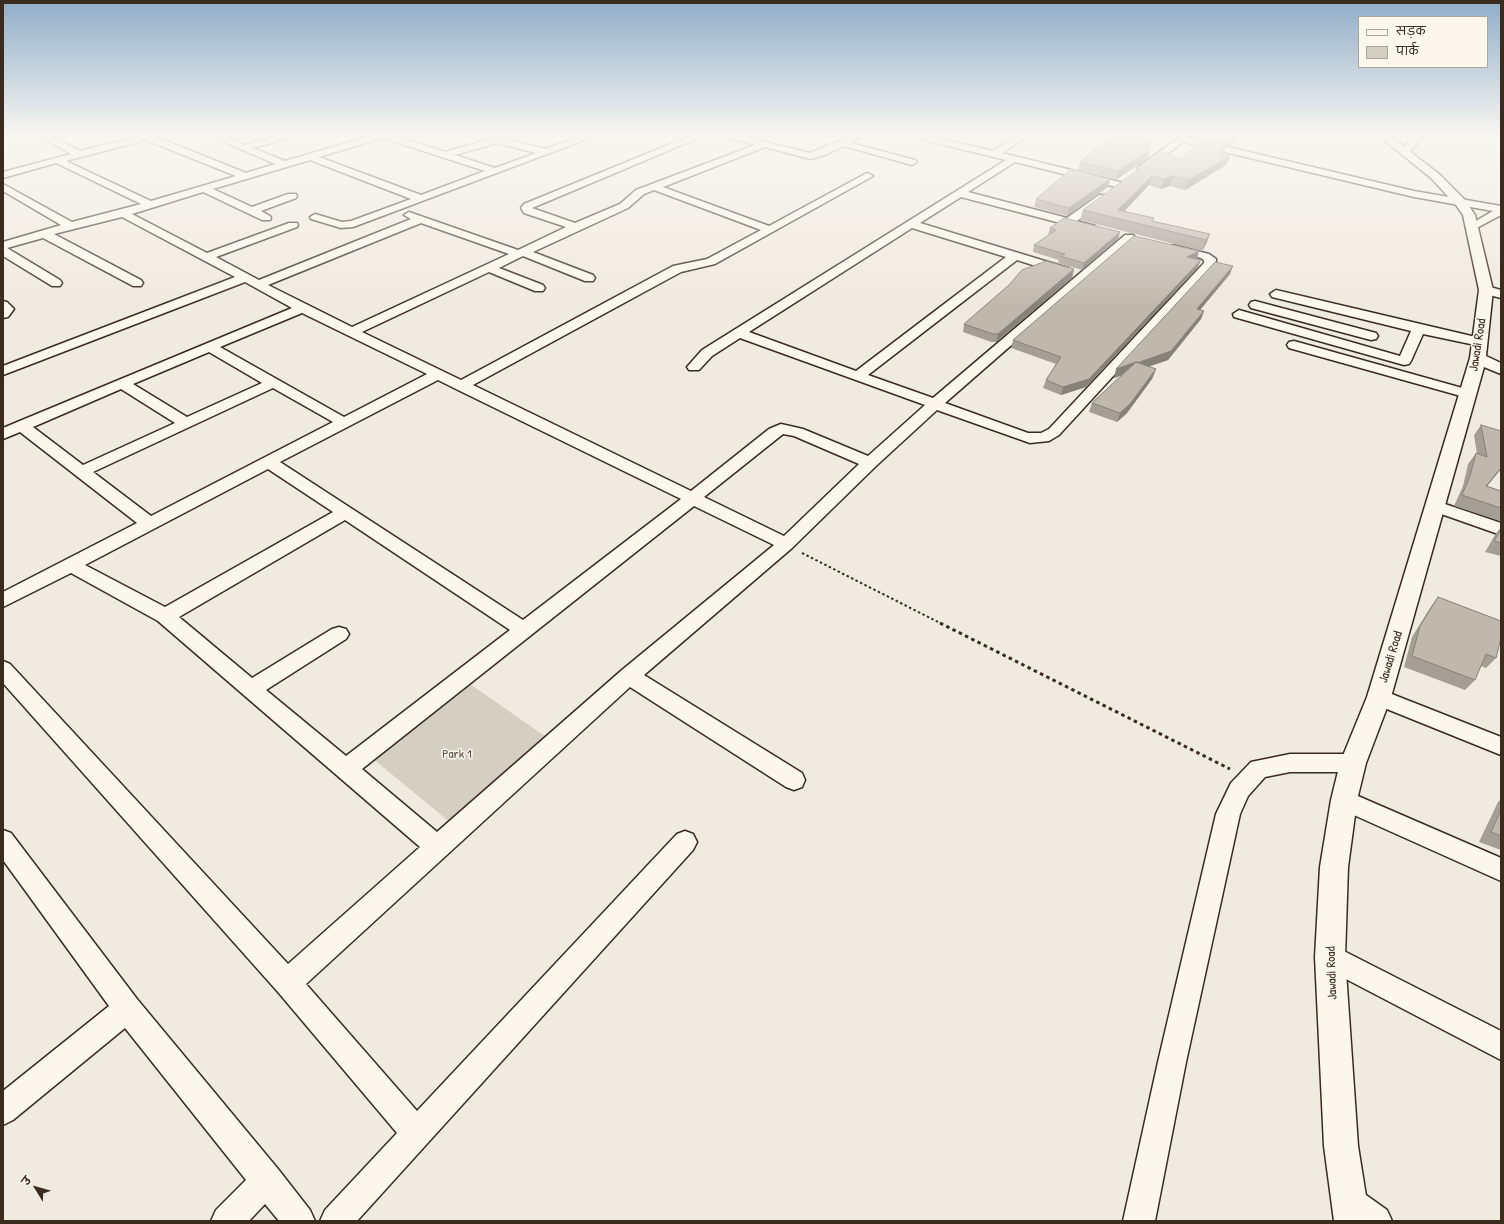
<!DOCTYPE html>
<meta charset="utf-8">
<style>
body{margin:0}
#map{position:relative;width:1504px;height:1224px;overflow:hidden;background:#f0ebe0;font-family:"Patrick Hand","Playpen Sans Deva",sans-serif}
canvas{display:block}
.frame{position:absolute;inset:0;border:4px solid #3b2a1e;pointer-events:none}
.legend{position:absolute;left:1358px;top:16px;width:130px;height:52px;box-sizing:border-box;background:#fbf7ec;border:1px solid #aea59a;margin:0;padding:5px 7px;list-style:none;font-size:12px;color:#3b2a1e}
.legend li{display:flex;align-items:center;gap:8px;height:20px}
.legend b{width:20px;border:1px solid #aea59a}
.north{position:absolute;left:16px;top:1168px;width:40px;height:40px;-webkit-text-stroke:3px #fbf7ec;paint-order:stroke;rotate:307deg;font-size:11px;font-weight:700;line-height:16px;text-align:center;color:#3b2a1e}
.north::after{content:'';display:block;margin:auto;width:14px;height:18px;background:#3b2a1e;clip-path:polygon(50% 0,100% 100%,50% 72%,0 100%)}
</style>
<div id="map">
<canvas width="1504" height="1224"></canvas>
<div class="frame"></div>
<ul class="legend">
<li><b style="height:5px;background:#fbf7ec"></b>सड़क</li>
<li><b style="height:11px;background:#d5cec3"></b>पार्क</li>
</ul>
<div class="north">उ</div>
</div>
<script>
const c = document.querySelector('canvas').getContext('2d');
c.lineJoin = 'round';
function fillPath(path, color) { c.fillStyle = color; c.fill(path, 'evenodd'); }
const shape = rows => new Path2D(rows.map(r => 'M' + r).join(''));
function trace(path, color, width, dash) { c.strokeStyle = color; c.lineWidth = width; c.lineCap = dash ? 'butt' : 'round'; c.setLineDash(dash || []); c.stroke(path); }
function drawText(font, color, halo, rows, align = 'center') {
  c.font = font + ' "Patrick Hand",sans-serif'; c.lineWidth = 3; c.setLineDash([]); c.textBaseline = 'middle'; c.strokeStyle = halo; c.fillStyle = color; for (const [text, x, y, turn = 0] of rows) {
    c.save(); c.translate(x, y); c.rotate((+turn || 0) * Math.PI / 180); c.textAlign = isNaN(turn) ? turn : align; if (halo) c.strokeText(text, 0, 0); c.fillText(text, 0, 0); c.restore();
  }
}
fillPath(shape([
 [470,684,549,739,452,824,372,758]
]), '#d5cec3');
const street = shape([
 [39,136,50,136,80,151,140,136,154,136,246,173,275,164,211,136,223,136,245,145,277,136,290,136,289,138,253,148,285,161,370,136,395,136,445,152,497,137,545,149,582,136,595,136,353,227,341,228,311,219,310,217,315,214,342,222,351,221,411,199,310,160,213,189,252,207,288,194,296,194,297,196,296,198,261,211,270,216,271,218,270,220,262,220,203,192,132,214,207,253,289,223,297,223,298,225,297,227,216,257,259,280,411,219,404,215,409,212,518,250,566,227,524,213,521,208,524,204,690,136,703,136,532,208,575,223,620,204,636,190,755,145,729,138,728,136,742,136,810,153,851,136,862,136,851,143,915,160,917,162,912,165,844,146,825,155,810,159,765,147,663,187,769,226,865,174,868,173,873,176,715,264,681,272,473,385,691,491,769,429,776,426,781,424,803,429,868,456,925,405,740,338,712,356,699,370,689,370,687,367,702,350,1006,160,916,138,915,136,930,136,993,151,1018,136,1028,136,1002,153,1124,183,1125,185,1120,188,1015,162,968,192,1067,218,1099,195,1107,195,1108,197,1107,199,1077,221,1095,226,1096,228,1095,230,1087,230,961,197,920,223,1068,268,1070,271,1064,275,1017,260,868,375,933,398,1125,235,1133,235,1135,237,1133,239,945,403,1028,433,1041,433,1049,429,1204,263,1204,260,1201,258,1170,250,1168,248,1170,246,1174,245,1209,254,1216,259,1216,264,1059,435,1049,441,1030,443,937,410,876,466,792,548,644,675,802,773,805,780,802,787,794,790,786,787,630,687,306,984,417,1111,677,834,685,831,693,834,697,842,693,850,357,1221,320,1221,325,1210,397,1133,278,992,3,683,3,661,10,664,288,964,420,847,158,621,71,573,3,607,3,592,137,523,20,432,3,439,3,428,292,308,245,282,3,375,3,366,235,277,122,217,54,234,141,280,143,283,141,286,133,286,43,238,7,248,60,280,62,283,60,286,52,286,3,256,3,242,61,225,3,191,3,184,72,222,141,204,56,163,3,178,3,172,71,154,39,136],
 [383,138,485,171,421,195,319,157,383,138],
 [146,140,236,176,151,201,66,161,146,140],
 [497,143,536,153,495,168,455,155,497,143],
 [654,190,761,230,707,259,673,266,461,380,362,332,489,272,535,291,543,291,545,288,543,285,499,268,523,256,585,281,593,281,595,278,593,275,533,252,628,208,644,194,654,190],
 [421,223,509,254,352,327,268,285,421,223],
 [912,228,1006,257,856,371,749,332,912,228],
 [302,313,427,374,344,417,220,347,302,313],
 [209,352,262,383,187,417,133,384,209,352],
 [438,380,456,389,681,499,523,620,280,462,438,380],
 [273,388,333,422,151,516,93,472,273,388],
 [121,389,175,423,83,465,33,427,121,389],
 [783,434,794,436,859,464,784,536,704,497,783,434],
 [268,469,333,512,165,607,85,565,268,469],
 [694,506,774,545,622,670,437,832,362,769,694,506],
 [345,520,510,630,346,756,266,690,346,639,349,634,346,629,339,627,332,629,252,678,179,617,345,520],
 [1181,136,1414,191,1501,206,1501,215,1473,230,1469,229,1468,227,1469,225,1493,211,1414,197,1183,142,1146,170,1140,170,1138,168,1140,166,1181,136],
 [1413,136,1423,136,1408,154,1402,154,1400,152,1413,136],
 [1486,286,1501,290,1501,298,1482,293,1480,290,1482,287,1486,286],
 [1276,290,1480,338,1485,339,1487,342,1485,345,1480,346,1423,334,1411,361,1409,364,1404,365,1234,317,1233,314,1239,310,1400,356,1411,331,1272,297,1270,294,1276,290],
 [3,301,7,302,14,309,8,317,3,318,3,301],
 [1255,301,1376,333,1378,336,1376,339,1371,340,1251,308,1249,305,1251,302,1255,301],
 [1294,341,1473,391,1475,394,1473,397,1468,398,1289,348,1287,345,1289,342,1294,341],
 [1436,501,1501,523,1501,535,1430,510,1428,506,1430,502,1436,501],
 [1379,689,1501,737,1501,755,1372,703,1369,697,1372,691,1379,689],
 [1290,754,1353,754,1361,756,1364,763,1361,770,1353,772,1290,772,1265,777,1248,796,1240,814,1186,1062,1155,1221,1123,1221,1158,1062,1216,814,1231,783,1251,762,1290,754],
 [1344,790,1501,858,1501,881,1336,807,1333,800,1336,793,1344,790],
 [3,830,11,833,137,999,278,1169,310,1210,315,1221,279,1221,265,1204,249,1221,211,1221,216,1210,246,1180,125,1028,13,1120,3,1125,3,1091,109,1006,3,860,3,830],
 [1330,944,1501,1031,1501,1060,1321,966,1317,957,1321,948,1330,944],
 [1348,1185,1359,1190,1387,1210,1392,1221,1349,1221,1337,1212,1332,1201,1337,1190,1348,1185]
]);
const secondary = shape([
 [1379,136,1390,136,1439,174,1465,200,1475,215,1493,290,1486,356,1501,363,1501,374,1484,367,1391,697,1366,763,1357,800,1348,867,1345,957,1358,1146,1370,1221,1334,1221,1324,1146,1315,957,1320,867,1331,800,1340,763,1367,697,1470,358,1479,290,1463,215,1456,205,1431,178,1379,136]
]);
trace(street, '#3b2a1e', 3);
trace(secondary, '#3b2a1e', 3);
trace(shape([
 [802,553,942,624]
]), '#3b2a1e', 2, [2.5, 2.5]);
trace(shape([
 [940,623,1230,769]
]), '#3b2a1e', 3, [3.5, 3.5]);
fillPath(street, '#fbf7ec');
fillPath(secondary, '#fbf7ec');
fillPath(shape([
 [1211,136,1239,136,1230,146,1227,145,1223,155,1230,156,1226,165,1185,190,1170,186,1161,189,1149,185,1124,211,1153,221,1210,234,1206,244,1202,251,1080,220,1083,210,1181,159,1209,140],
 [1149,146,1147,148,1150,149,1148,158,1117,179,1078,170,1080,162],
 [1110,179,1108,187,1067,216,1034,207,1036,199],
 [1050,228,1120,232,1118,239,1082,270,1058,263,1059,260,1033,252,1034,245,1049,235,1048,235],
 [1196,259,1198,267,1086,387,1061,395,1043,388,1046,380,1056,364,1011,348,1013,340,1197,259],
 [1074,269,1072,278,996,342,991,342,963,332,964,324],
 [1230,274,1200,310,1204,311,1201,319,1168,360,1148,367,1156,369,1152,379,1127,413,1117,422,1089,412,1092,403,1122,375,1114,378],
 [1481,425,1501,469,1487,486,1501,491,1501,521,1454,506,1463,486,1468,464,1476,453,1477,454,1474,435],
 [1501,527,1501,556,1485,552,1495,535],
 [1438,597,1496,658,1486,668,1481,666,1475,680,1465,690,1404,667,1412,637,1430,608],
 [1501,799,1501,850,1479,842,1498,802]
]), '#a59e95');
fillPath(shape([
 [1235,136,1239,136,1230,146,1233,138],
 [1152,138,1149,146,1138,154,1140,146],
 [1227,144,1224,153,1216,163,1219,154],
 [1150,149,1148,158,1117,179,1119,171],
 [1230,156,1226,165,1185,190,1189,180],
 [1152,176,1149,185,1117,219,1118,210],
 [1173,176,1170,186,1161,189,1164,179],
 [1110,179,1108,187,1067,216,1069,208],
 [1120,232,1118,239,1082,270,1084,263],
 [1210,234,1206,244,1202,251,1206,240],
 [1199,251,1197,259,1185,264,1187,257],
 [1201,260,1198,267,1086,387,1061,395,1063,387],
 [1233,266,1230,274,1194,317,1197,309],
 [1074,269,1072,278,996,342,998,334],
 [1204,311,1201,319,1168,360,1114,378,1116,369],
 [1156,369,1152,379,1127,413,1117,422,1120,413],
 [1501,468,1501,469,1478,497,1486,486]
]), '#868179');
const building = shape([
 [1112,136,1137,136,1152,138,1140,146,1150,149,1119,171,1080,162,1112,136],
 [1224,136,1235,136,1233,138,1224,136],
 [1204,139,1227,144,1219,154,1230,156,1189,180,1173,176,1164,179,1152,176,1118,210,1154,218,1152,221,1210,234,1206,240,1083,210,1162,152,1181,159,1204,139],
 [1071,169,1110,179,1069,208,1036,199,1071,169],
 [1064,218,1120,232,1084,263,1060,256,1065,254,1034,245,1056,230,1050,228,1064,218],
 [1134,236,1199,251,1187,257,1201,260,1089,379,1063,387,1046,380,1061,357,1013,340,1134,236],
 [1046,261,1074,269,998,334,993,334,964,324,1009,285,1022,270,1046,261],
 [1215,262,1233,266,1197,309,1204,311,1171,351,1137,363,1136,362,1116,369,1215,262],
 [1136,362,1156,369,1130,404,1120,413,1092,403,1136,362],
 [1481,425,1501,431,1501,468,1486,486,1501,491,1501,508,1462,495,1470,476,1476,453,1487,457,1481,425],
 [1501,529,1501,543,1494,541,1501,529],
 [1438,597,1501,621,1501,638,1496,658,1486,654,1475,680,1412,656,1420,626,1438,597],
 [1501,810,1501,836,1491,832,1501,810]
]);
fillPath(building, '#c0b8ad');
trace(building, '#868179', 1);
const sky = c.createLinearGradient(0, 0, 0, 307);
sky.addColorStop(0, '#90adc8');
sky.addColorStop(0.44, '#f8f6f1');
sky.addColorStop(1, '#f8f6f100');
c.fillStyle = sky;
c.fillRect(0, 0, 1504, 307);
drawText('13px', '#3b2a1e', '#fbf7ec', [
 ["Jawadi Road",1478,345,-81],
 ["Jawadi Road",1391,657,-73],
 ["Jawadi Road",1332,973,-92]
]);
drawText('13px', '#625347', '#fbf7ec', [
 ["Park 1",457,755]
]);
</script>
